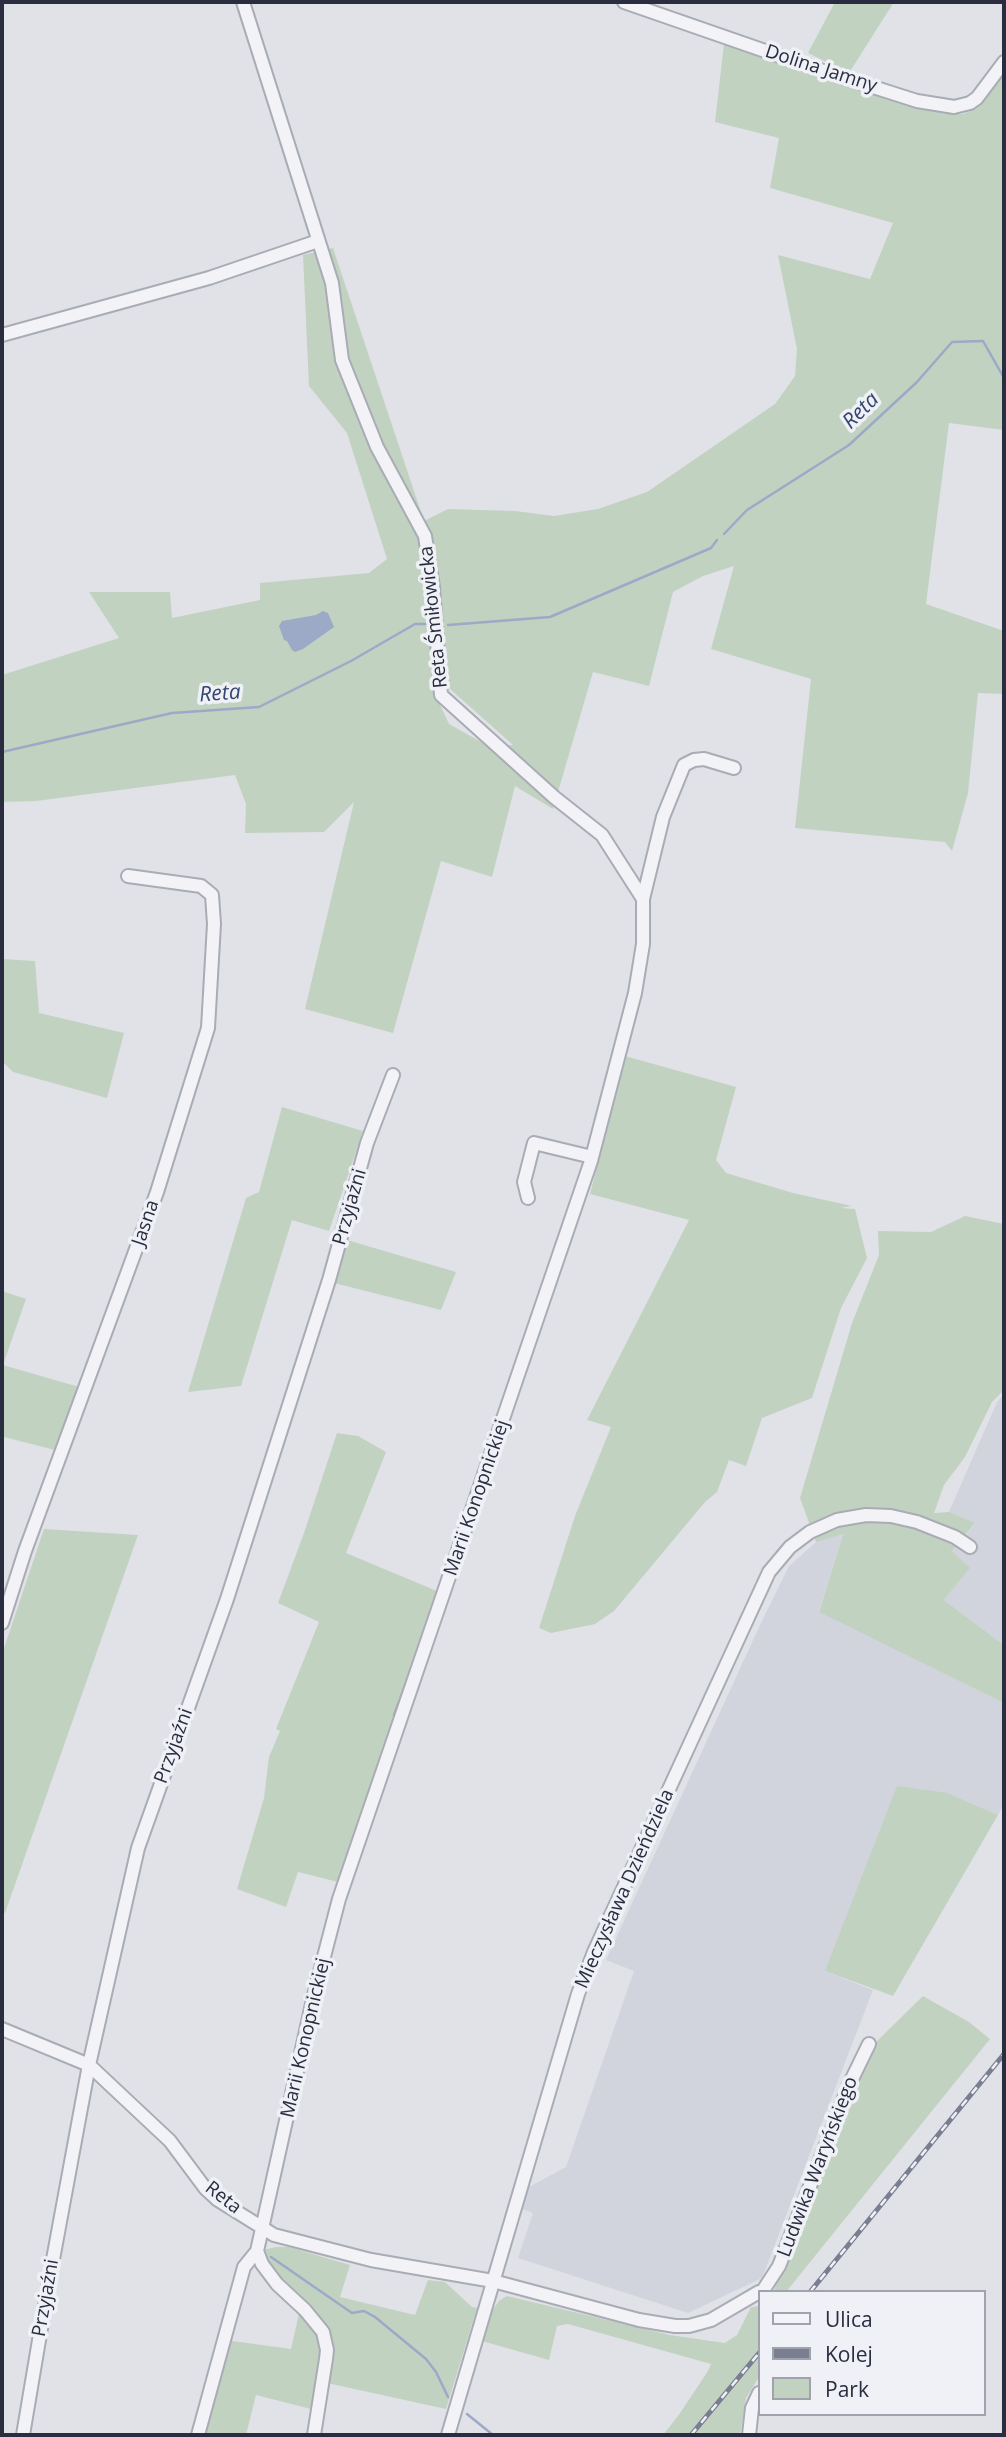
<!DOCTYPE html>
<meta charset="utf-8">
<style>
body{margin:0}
#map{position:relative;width:1006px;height:2437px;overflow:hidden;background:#e0e2e8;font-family:"Open Sans",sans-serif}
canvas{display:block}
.frame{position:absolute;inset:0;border:4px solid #292d3f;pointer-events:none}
.legend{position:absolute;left:758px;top:2290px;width:228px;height:126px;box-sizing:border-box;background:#eff1f6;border:2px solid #a0a3ad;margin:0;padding:9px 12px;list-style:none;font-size:21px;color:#292d3f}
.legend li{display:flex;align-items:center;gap:14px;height:35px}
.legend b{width:35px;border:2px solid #a0a3ad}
</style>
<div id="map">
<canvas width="1006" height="2437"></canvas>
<div class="frame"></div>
<ul class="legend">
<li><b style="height:9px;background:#f3f3f7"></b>Ulica</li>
<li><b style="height:9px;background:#7a7e91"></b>Kolej</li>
<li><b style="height:19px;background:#c2d2c1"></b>Park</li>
</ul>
</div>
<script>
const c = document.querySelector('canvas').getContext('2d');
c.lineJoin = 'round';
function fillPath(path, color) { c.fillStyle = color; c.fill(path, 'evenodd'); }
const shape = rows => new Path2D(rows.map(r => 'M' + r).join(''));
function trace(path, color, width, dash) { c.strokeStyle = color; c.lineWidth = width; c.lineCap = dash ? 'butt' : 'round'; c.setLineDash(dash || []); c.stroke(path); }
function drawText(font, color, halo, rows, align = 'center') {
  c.font = font + ' "Open Sans",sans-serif'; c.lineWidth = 7; c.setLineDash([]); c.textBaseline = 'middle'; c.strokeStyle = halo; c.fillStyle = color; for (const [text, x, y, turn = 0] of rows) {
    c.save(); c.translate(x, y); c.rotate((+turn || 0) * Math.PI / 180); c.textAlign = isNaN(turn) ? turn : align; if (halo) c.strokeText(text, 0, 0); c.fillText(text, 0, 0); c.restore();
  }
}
fillPath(shape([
 [1004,1394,1004,1645,944,1600,969,1568,952,1551,975,1524,949,1512,997,1402],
 [843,1533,819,1611,1004,1703,1004,1804,998,1815,948,1793,825,1971,873,1990,762,2278,688,2313,518,2258,533,2213,523,2209,527,2188,566,2167,634,1971,606,1960,760,1625,789,1566,816,1542]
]), '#d2d4dd');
fillPath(shape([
 [835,2,894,2,849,73,808,53],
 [724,44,794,69,911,106,943,113,963,114,977,108,1004,73,1004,430,949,423,926,604,1004,631,1004,694,978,693,968,793,952,851,945,842,795,828,811,679,711,649,734,566,703,576,673,592,649,686,593,672,553,809,515,786,492,877,441,861,393,1033,305,1009,354,802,324,832,245,833,246,804,235,775,36,801,2,802,2,675,119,638,89,592,170,592,172,618,260,600,260,583,369,573,387,559,347,433,309,386,303,255,333,248,424,521,448,509,515,511,554,516,598,509,647,492,775,404,795,376,797,349,778,255,870,279,893,223,770,188,779,138,715,122],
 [425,522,433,539,449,688,513,745,490,747,449,724,435,694],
 [2,959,35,961,39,1013,124,1033,107,1098,13,1072,2,1061],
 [625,1056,736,1087,716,1160,726,1173,793,1193,852,1206,841,1208,855,1209,867,1258,841,1308,812,1398,762,1418,746,1466,729,1460,717,1492,705,1502,614,1611,595,1624,551,1633,539,1628,575,1516,611,1427,587,1420,689,1220,590,1194],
 [282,1107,363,1131,329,1231,292,1220,241,1386,188,1392,246,1198,259,1192],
 [965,1216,1004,1224,1004,1390,992,1402,965,1457,944,1485,934,1513,949,1512,975,1523,952,1551,970,1568,944,1600,1004,1645,1004,1703,819,1612,843,1534,816,1542,800,1498,852,1323,879,1255,878,1231,931,1232],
 [347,1240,456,1272,441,1310,334,1283],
 [2,1291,26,1299,3,1365,79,1387,55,1450,4,1437,2,1439],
 [337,1433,358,1436,386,1452,346,1553,444,1594,338,1882,298,1872,286,1907,237,1889,264,1798,269,1757,280,1731,276,1729,319,1622,278,1603,304,1533],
 [44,1529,138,1535,5,1913,2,1912,2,1654],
 [897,1786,948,1793,998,1815,893,1996,825,1971],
 [923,1996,969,2022,990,2039,786,2292,773,2292,874,2044],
 [276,2247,289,2247,350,2265,340,2297,415,2315,428,2280,445,2282,472,2307,477,2308,446,2409,327,2383,330,2341,266,2265,263,2250],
 [507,2296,670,2335,725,2343,737,2335,751,2307,759,2306,759,2377,746,2398,740,2435,663,2435,678,2416,708,2371,711,2364,568,2324,557,2326,549,2360,482,2341,489,2315,499,2301],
 [300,2309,316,2333,321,2350,311,2409,256,2395,246,2435,205,2435,225,2340,291,2349]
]), '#c2d2c1');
fillPath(shape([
 [323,611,328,613,334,627,303,649,295,652,292,650,287,641,284,640,279,626,282,621,316,615]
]), '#9ca9c7');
trace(shape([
 [724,534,747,510,849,445,917,382,952,342,983,341,1004,378],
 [448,625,550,617,711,548,717,540],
 [2,752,172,713,259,707,351,661,415,624,425,624],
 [394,1715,407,1681],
 [271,2257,352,2313,364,2311,375,2317,426,2359,436,2372,448,2397],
 [467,2414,493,2435]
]), '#9ca9c7', 2.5);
const minor = shape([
 [243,2,332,283,342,360,377,447,425,536,433,587,441,695,554,797,602,835,643,899,643,944,635,993,591,1161,339,1899,314,1995,257,2251,262,2264,277,2284,305,2310,323,2332,327,2350,326,2359,314,2435],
 [624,2,817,69,917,101,942,105,954,107,970,103,977,98,1004,62],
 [2,335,209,278,318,241],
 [643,899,663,817,684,765,694,760,704,759,734,768],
 [528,1198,524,1182,534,1143,592,1157],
 [2,1623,25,1551,157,1192,208,1028,214,924,212,895,201,886,128,876],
 [2,2029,89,2065,170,2141,205,2188,218,2200,274,2235,371,2260,493,2281,639,2320,675,2326,689,2326,711,2320,759,2292],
 [764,2289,779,2266,850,2083,869,2044],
 [23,2435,49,2281,89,2065,138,1848,227,1599,329,1280,367,1143,393,1075],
 [198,2435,244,2267,257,2251],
 [448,2435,578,1994,594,1952,769,1572,790,1547,810,1532,837,1520,866,1515,891,1516,917,1522,955,1537,970,1547],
 [749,2435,752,2408,759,2393]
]);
trace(minor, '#a9acb5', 16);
trace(minor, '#f3f3f7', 12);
const rail = shape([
 [810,2292,1004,2054],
 [691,2435,759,2353]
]);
trace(rail, '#7a7e91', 5);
trace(rail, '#eff1f6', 2.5, [8]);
drawText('19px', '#292d3f', '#eff1f6', [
 ["Dolina Jamny",821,69,18],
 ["Reta Śmiłowicka",434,617,-96],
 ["Przyjaźni",350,1207,-74],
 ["Jasna",146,1223,-71],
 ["Marii Konopnickiej",477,1498,-71],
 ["Przyjaźni",174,1746,-70],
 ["Mieczysława Dzieńdziela",625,1889,-66],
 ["Marii Konopnickiej",306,2038,-77],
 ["Ludwika Waryńskiego",818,2167,-69],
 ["Reta",223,2198,38],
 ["Przyjaźni",46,2298,-80]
]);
drawText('italic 21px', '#354571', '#eff1f6', [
 ["Reta",861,411,-45],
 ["Reta",220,694,-4]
]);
</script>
